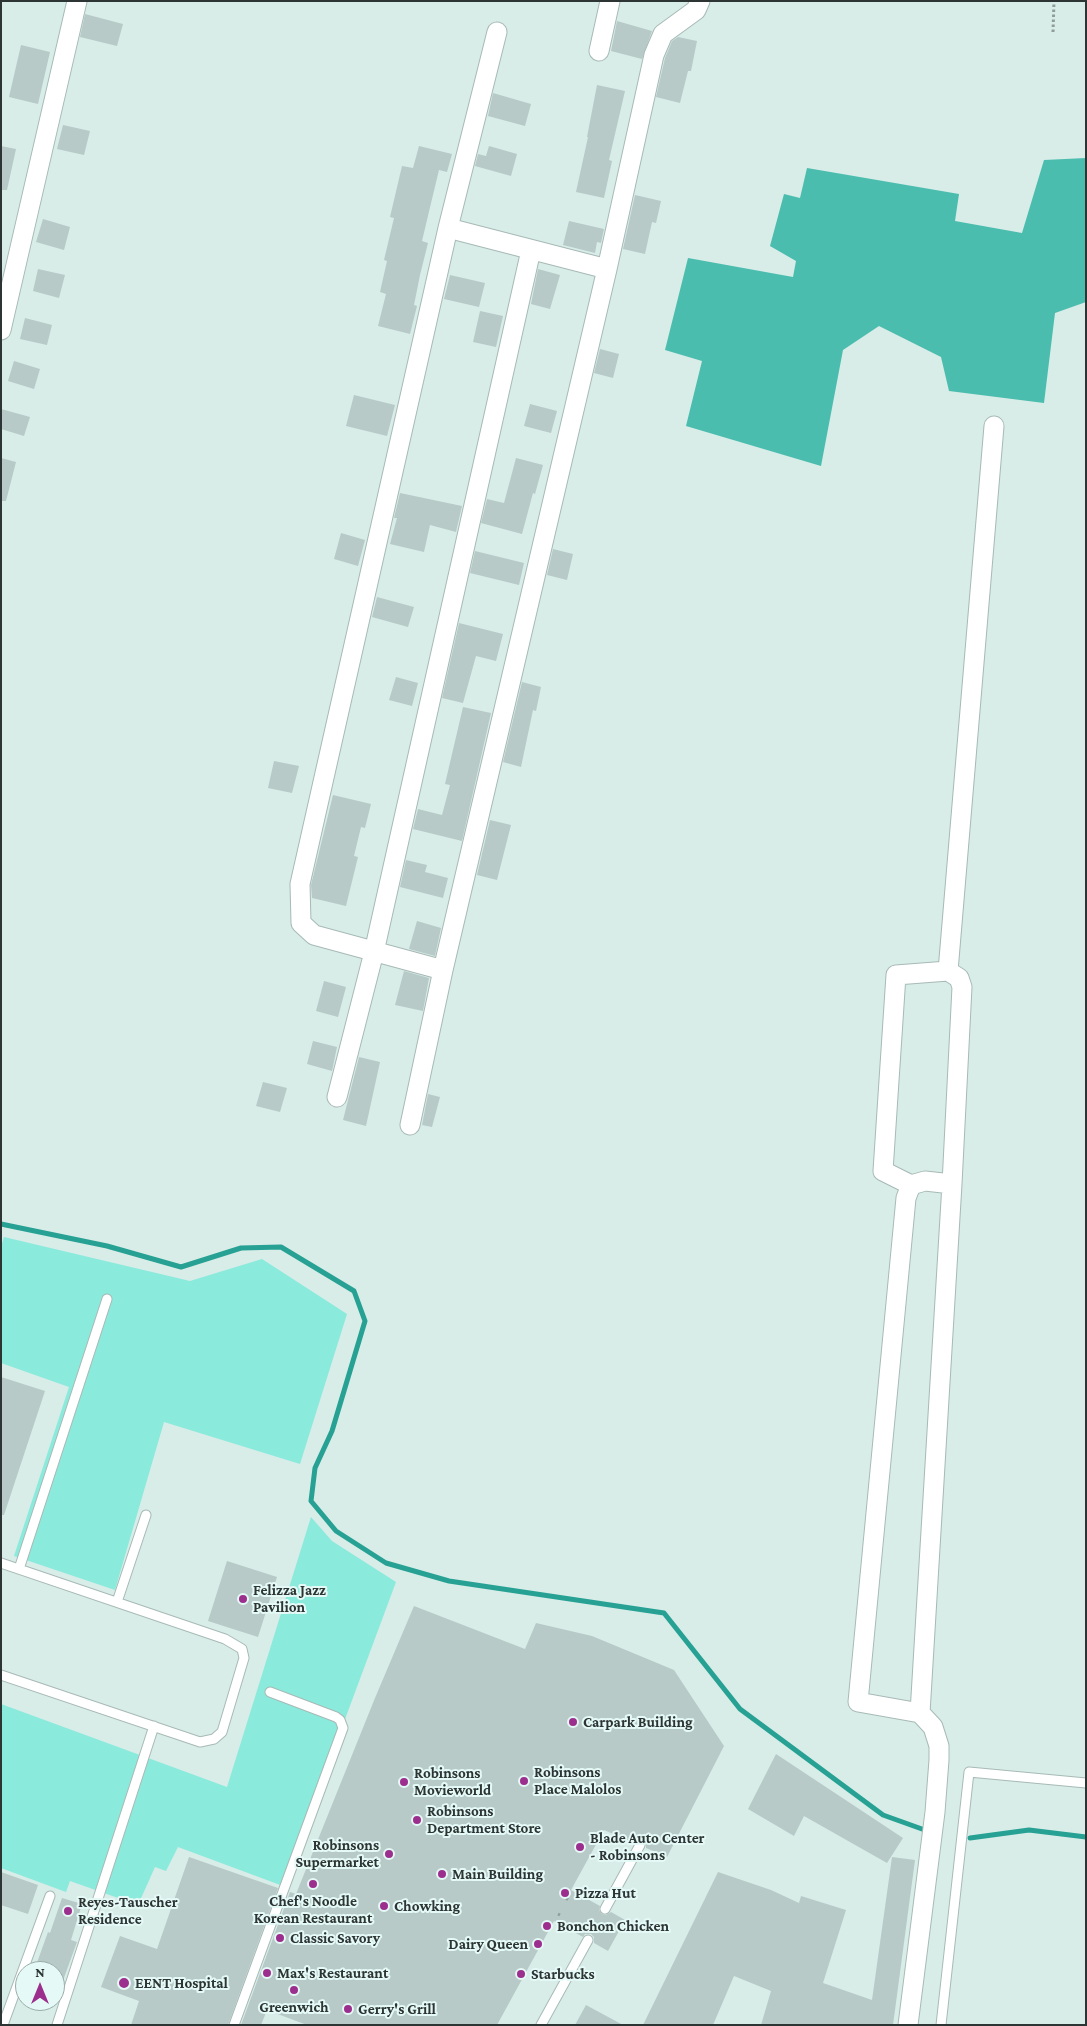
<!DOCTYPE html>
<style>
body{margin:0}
#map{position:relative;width:1087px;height:2026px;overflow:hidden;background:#d8ece8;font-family:"Crimson Pro",serif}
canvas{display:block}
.frame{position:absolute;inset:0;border:2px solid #2d3534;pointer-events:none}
.north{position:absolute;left:15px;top:1961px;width:50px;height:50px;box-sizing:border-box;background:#e5faf6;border:1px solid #9baba8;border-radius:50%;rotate:0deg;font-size:14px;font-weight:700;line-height:20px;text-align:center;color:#2d3534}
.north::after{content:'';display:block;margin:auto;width:18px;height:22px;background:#9c2e8e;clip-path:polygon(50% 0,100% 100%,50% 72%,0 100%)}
</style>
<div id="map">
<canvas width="1087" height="2026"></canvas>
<div class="frame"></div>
<div class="north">N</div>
</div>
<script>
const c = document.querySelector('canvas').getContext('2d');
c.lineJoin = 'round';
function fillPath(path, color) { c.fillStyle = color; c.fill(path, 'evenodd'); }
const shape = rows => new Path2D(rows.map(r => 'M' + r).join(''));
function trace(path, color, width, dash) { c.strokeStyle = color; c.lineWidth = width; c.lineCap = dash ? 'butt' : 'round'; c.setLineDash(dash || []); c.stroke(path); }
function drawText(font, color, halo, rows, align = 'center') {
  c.font = font + ' "Crimson Pro",serif'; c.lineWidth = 4; c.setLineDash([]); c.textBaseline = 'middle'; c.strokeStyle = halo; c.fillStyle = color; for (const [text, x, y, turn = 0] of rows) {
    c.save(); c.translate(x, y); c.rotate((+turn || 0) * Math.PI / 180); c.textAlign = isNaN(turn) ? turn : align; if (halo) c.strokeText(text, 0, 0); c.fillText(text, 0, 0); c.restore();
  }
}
fillPath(shape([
 [4,1237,190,1281,262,1259,347,1314,300,1464,164,1422,115,1590,14,1556,69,1387,1,1363,1,1247],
 [311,1517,332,1541,396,1582,283,1886,178,1847,166,1871,155,1867,138,1905,70,1881,66,1892,1,1868,1,1704,227,1787]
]), '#8aeadc');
fillPath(shape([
 [1086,158,1086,302,1055,313,1044,403,949,391,941,357,879,326,843,350,821,466,686,426,702,361,665,350,688,258,793,277,796,261,770,246,784,194,800,198,807,168,959,194,955,221,1022,233,1044,160]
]), '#4abdae');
trace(shape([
 [1,1224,107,1246,181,1267,241,1248,281,1247,354,1291,365,1321,332,1431,315,1468,311,1501,336,1531,386,1563,449,1581,664,1613,740,1709,883,1815,922,1829],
 [970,1838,1029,1830,1086,1837]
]), '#26a193', 5);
fillPath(shape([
 [85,14,123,24,117,46,80,37],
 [617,21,652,31,642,59,611,51],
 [678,37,697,41,691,71,688,71,680,103,656,97,665,58,672,41],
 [21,45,50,52,38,104,9,97],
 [597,85,625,91,609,160,612,161,604,198,576,192,588,137,587,137],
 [493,93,531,104,525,126,488,116],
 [63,125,90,131,84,155,57,149],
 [1,146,16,149,7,190,1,190],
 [419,146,452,154,447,172,439,170,432,199,422,241,428,243,420,275,414,305,417,306,410,334,378,326,386,294,380,292,387,261,384,260,394,218,390,217,402,166,413,168],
 [489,146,517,154,511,176,475,166,478,154,486,156],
 [635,195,661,201,656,223,652,222,645,254,623,249],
 [43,219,70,227,64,250,36,242],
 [569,221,604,229,601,243,597,242,595,253,563,245],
 [38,269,65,275,59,298,33,291],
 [538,269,560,275,550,309,531,304],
 [450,275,485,283,479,307,444,299],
 [480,311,503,316,496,347,473,342],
 [25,318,52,325,47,345,20,339],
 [600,349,619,354,613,378,594,373],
 [14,361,40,369,34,389,8,381],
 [354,395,395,405,387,436,346,426],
 [530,404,557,411,551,433,524,426],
 [1,409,30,417,24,436,1,429],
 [1,458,16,462,6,501,1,501],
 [516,458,543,465,535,494,533,493,522,534,481,523,487,499,504,503],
 [400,493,462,506,456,532,430,525,424,552,390,544,397,518,394,518],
 [341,533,365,540,358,566,334,559],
 [553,549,573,554,567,580,547,575],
 [475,551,524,563,519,585,470,573],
 [377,597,414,607,408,627,372,617],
 [459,623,503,634,496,661,476,656,463,703,442,698],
 [396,677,418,683,412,706,389,700],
 [522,682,541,687,536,711,533,710,521,767,503,762],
 [463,707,491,713,462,841,413,829,418,809,442,815,450,785,445,784],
 [274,761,299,766,292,793,268,788],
 [333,795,371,804,365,828,361,827,354,856,358,857,346,906,312,898,311,885],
 [490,820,511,825,497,880,477,875],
 [406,860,427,865,425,872,448,878,443,898,400,887],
 [417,921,441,928,435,956,409,949],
 [404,971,429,978,423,1011,395,1005],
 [324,981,346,987,338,1017,316,1011],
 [313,1041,337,1047,332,1071,307,1064],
 [359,1057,380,1062,366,1126,343,1120],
 [263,1082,287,1088,280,1112,256,1106],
 [428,1094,440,1097,432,1127,422,1125],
 [1,1377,45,1391,4,1515,1,1515],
 [227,1561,277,1577,258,1637,208,1621],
 [414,1606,525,1649,536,1623,592,1636,674,1670,724,1746,667,1857,646,1848,646,1842,643,1839,637,1839,634,1843,604,1830,571,1890,600,1906,599,1910,602,1914,606,1915,611,1912,625,1920,608,1951,594,1943,594,1937,591,1934,585,1934,583,1937,554,1921,497,2025,307,2025,267,2010,261,2025,241,2025,290,1892,296,1894,375,1698],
 [776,1754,903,1838,887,1863,804,1816,794,1836,748,1809],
 [189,1857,278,1888,228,2025,131,2025,139,2001,101,1987,120,1936,157,1949],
 [892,1857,915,1860,893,2025,761,2025,771,1991,734,1976,713,2025,643,2025,718,1872,771,1890,799,1903,801,1896,846,1910,823,1983,872,2000],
 [1,1872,38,1885,28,1914,1,1905],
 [62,1898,82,1904,71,1940,77,1942,57,1997,55,1997,55,1971,34,1971,48,1932,50,1933],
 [586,2005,623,2025,575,2025]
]), '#b7cac7');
const service = shape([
 [1,1563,225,1639,242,1649,244,1658,222,1732,214,1739,200,1742,1,1675],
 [19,1569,107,1299],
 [117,1602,146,1515],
 [605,1909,640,1845],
 [3,2025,50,1896],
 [57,2025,154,1726],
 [234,2025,343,1728,340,1720,336,1717,270,1692],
 [541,2025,588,1940],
 [941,2025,969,1772,1086,1783]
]);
const minor = shape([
 [599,51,610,1],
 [448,228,607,269],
 [1,330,77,1],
 [443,970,314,935,301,923,300,884,448,228,497,32],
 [337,1097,374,952,531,250],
 [410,1125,443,970,607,269,654,55,663,34,696,10,700,1],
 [911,1185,883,1171,896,975,948,971],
 [920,1713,952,1184,962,987,959,978,948,971,994,426],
 [908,2025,935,1812,939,1760,939,1746,933,1727,920,1713,858,1702,906,1198,911,1185,925,1181,952,1184]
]);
trace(service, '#a7bab6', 11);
trace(minor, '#a7bab6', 21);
trace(shape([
 [1053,32,1054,1],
 [566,1898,569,1900],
 [558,1914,560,1915]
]), '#8e9d9a', 3, [2.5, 2.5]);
trace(service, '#fff', 9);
trace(minor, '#fff', 19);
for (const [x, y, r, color] of [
 [243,1599,5,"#9c2e8e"],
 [573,1722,5,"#9c2e8e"],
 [524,1781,5,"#9c2e8e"],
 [404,1782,5,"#9c2e8e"],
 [417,1820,5,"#9c2e8e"],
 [580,1847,5,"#9c2e8e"],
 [389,1854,5,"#9c2e8e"],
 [442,1874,5,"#9c2e8e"],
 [313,1884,5,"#9c2e8e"],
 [565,1893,5,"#9c2e8e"],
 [384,1906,5,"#9c2e8e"],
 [68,1911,5,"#9c2e8e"],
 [547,1926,5,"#9c2e8e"],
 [280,1938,5,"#9c2e8e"],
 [538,1944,5,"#9c2e8e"],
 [267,1973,5,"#9c2e8e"],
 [521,1974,5,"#9c2e8e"],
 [124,1983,6,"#9c2e8e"],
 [294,1990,5,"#9c2e8e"],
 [348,2009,5,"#9c2e8e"]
]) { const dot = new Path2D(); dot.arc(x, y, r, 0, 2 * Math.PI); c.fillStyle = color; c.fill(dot); trace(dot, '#e5faf6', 2); }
drawText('bold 15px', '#2d3534', '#e5faf6', [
 ["Felizza Jazz",253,1590],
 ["Pavilion",253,1607],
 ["Carpark Building",583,1722],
 ["Robinsons",534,1772],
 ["Place Malolos",534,1789],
 ["Robinsons",414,1773],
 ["Movieworld",414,1790],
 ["Robinsons",427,1811],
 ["Department Store",427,1828],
 ["Blade Auto Center",590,1838],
 ["- Robinsons",590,1855],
 ["Robinsons",379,1845,"right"],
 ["Supermarket",379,1862,"right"],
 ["Main Building",452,1874],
 ["Pizza Hut",575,1893],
 ["Chef's Noodle",313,1901,"center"],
 ["Korean Restaurant",313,1918,"center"],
 ["Reyes-Tauscher",78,1902],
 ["Residence",78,1919],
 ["Chowking",394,1906],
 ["Bonchon Chicken",557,1926],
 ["Classic Savory",290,1938],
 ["Dairy Queen",528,1944,"right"],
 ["Max's Restaurant",277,1973],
 ["Starbucks",531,1974],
 ["EENT Hospital",135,1983],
 ["Greenwich",294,2007,"center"],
 ["Gerry's Grill",358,2009]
], 'left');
</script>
